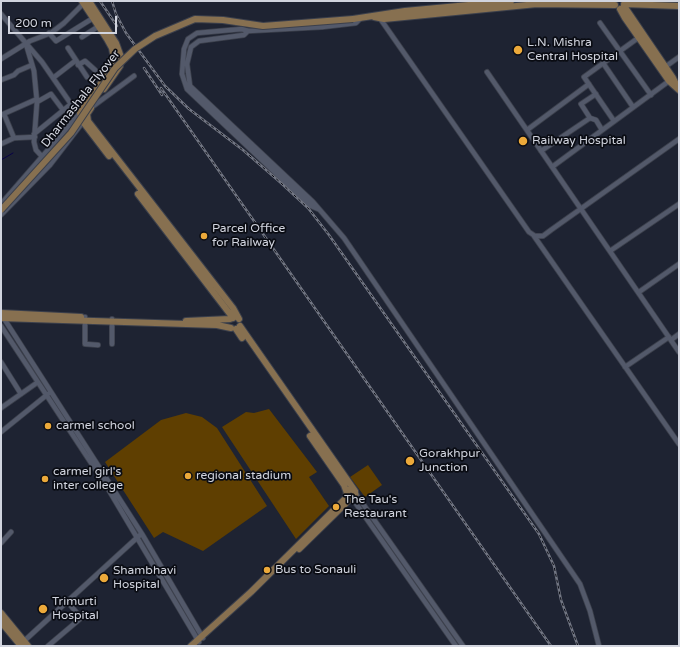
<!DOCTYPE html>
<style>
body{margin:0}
#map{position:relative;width:680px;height:647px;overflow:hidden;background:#1e2332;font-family:"Varela Round",sans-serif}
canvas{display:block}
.frame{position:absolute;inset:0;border:2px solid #d1d4de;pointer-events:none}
.scale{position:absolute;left:8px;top:16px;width:109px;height:18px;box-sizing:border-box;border:2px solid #d1d4de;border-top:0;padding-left:5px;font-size:12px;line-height:14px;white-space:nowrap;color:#d1d4de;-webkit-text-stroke:3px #0a0c13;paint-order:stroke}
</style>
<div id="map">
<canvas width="680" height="647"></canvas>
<div class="frame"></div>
<div class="scale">200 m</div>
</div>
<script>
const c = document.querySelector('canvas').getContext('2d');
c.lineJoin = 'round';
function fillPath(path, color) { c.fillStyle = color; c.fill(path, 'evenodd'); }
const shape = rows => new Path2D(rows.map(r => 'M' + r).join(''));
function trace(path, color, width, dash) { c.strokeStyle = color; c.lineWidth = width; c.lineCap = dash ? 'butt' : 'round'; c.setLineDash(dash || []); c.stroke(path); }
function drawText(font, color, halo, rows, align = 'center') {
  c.font = font + ' "Varela Round",sans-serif'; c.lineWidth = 3.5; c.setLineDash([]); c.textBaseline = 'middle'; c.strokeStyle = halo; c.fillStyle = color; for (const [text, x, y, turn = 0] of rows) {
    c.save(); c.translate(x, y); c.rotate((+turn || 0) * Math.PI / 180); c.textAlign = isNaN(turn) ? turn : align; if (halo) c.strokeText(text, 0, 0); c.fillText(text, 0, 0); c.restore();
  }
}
fillPath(shape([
 [269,409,317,472,309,477,329,506,296,539,222,427,246,412,254,413],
 [186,413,202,417,217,428,267,506,203,551,163,532,154,538,105,462,161,420],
 [368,465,382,485,365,497,350,477]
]), '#5f3f01');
trace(shape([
 [1,160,13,153]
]), '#080048', 1);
const minor = shape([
 [1,14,42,62,71,104,81,112],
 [379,17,529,232,535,236,543,236,551,230,679,139],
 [600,23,651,95],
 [248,31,244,35,199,41,191,47,187,64,190,86,313,202,344,238,580,584,590,611,599,646],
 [49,33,56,41,90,20],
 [82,37,99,26],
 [26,44,34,71,37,102,34,142,36,150,50,165],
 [68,48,87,77],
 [1,59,30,41,51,33,64,23,83,4],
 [603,63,633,107],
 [78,65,85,61,95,70],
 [665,67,679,57],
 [487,72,679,352],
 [53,78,75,61],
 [1,80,14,75,18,71,32,65],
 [37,102,51,94,63,110],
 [92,107,134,76],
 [4,114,14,138],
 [1,115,37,99],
 [590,118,596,120,602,130],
 [614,121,584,77,638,38],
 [527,130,589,84],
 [34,134,71,104],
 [1,144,14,138,35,137],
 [541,151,590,118,581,104,596,94],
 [552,167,669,81],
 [1,204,80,113],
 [318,209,311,206,283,180,187,89,182,74,184,49,188,39,197,33,242,29,248,31,322,27,356,23,360,19],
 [1,215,50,165,83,122],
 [534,236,679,444],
 [610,251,679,204],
 [639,292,679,264],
 [3,317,142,534,203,638],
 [85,317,85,344,98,345],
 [1,326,107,487,199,642],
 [671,340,679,334],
 [112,344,112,319],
 [1,362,21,394],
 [625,367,669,337],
 [1,408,38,382],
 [1,432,48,394],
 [356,494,463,646],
 [352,498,456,646],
 [1,543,11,532],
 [23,642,140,535],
 [48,646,81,618,67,601]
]);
const major = shape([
 [82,1,107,39,112,48,114,59,111,69,80,113,83,122,109,156],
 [89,1,116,43,121,57,120,66,104,89],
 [624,4,679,6],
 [624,6,673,78,678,88],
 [620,9,625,18,669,81,679,90],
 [374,17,384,19,537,4,615,5],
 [353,19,405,11,511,1],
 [91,108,87,114,88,121,233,308,239,319],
 [138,194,233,318],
 [1,313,81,317],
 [1,318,217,325,231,328],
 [186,321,230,319],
 [240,326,355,491],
 [236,329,242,338],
 [310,436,344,485,347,493],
 '346.5 494a4.5 4.5 0 1 1 9 0a4.5 4.5 0 1 1-9 0Z',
 [299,549,348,501],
 [1,613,28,646],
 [1,622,21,646],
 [191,646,251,592,348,496]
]);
trace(minor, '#3c404c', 6);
trace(major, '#3c404c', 8);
trace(minor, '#53596a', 4.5);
trace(major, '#877050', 6);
const rail = shape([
 [100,1,117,26],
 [112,1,116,14,126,33,165,86,189,109,243,150,281,183,308,208,329,235,539,534,554,566,561,600,578,646],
 [144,68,162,95],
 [161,88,551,646]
]);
trace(rail, '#727683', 2.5);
trace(rail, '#0a0c13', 1, [3]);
const majorBridge = shape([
 [1,210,71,133,115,68,135,49,155,36,195,19,223,20,263,26,353,19]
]);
trace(majorBridge, '#3c404c', 8, []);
trace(majorBridge, '#877050', 6);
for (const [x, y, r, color] of [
 [518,50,5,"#eca93a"],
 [523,141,5,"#eca93a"],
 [204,236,4,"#eca93a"],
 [48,426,4,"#eca93a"],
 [410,461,5,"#eca93a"],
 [188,476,4,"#eca93a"],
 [45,479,4,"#eca93a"],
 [336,507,4,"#eca93a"],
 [267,570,4,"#eca93a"],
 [104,578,5,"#eca93a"],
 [43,609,5,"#eca93a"]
]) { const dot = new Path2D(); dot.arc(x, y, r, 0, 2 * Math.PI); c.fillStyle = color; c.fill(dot); trace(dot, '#0a0c13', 1.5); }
drawText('12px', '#d1d4de', '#0a0c13', [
 ["L.N. Mishra",527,43],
 ["Central Hospital",527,57],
 ["Railway Hospital",532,141],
 ["Parcel Office",212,229],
 ["for Railway",212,243],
 ["carmel school",56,426],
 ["Gorakhpur",419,454],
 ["Junction",419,468],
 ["carmel girl's",53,472],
 ["inter college",53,486],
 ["regional stadium",196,476],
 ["The Tau's",344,500],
 ["Restaurant",344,514],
 ["Bus to Sonauli",275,570],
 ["Shambhavi",113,571],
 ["Hospital",113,585],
 ["Trimurti",52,602],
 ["Hospital",52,616]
], 'left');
drawText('12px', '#d1d4de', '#0a0c13', [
 ["Dharmashala Flyover",81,99,-52]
]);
</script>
